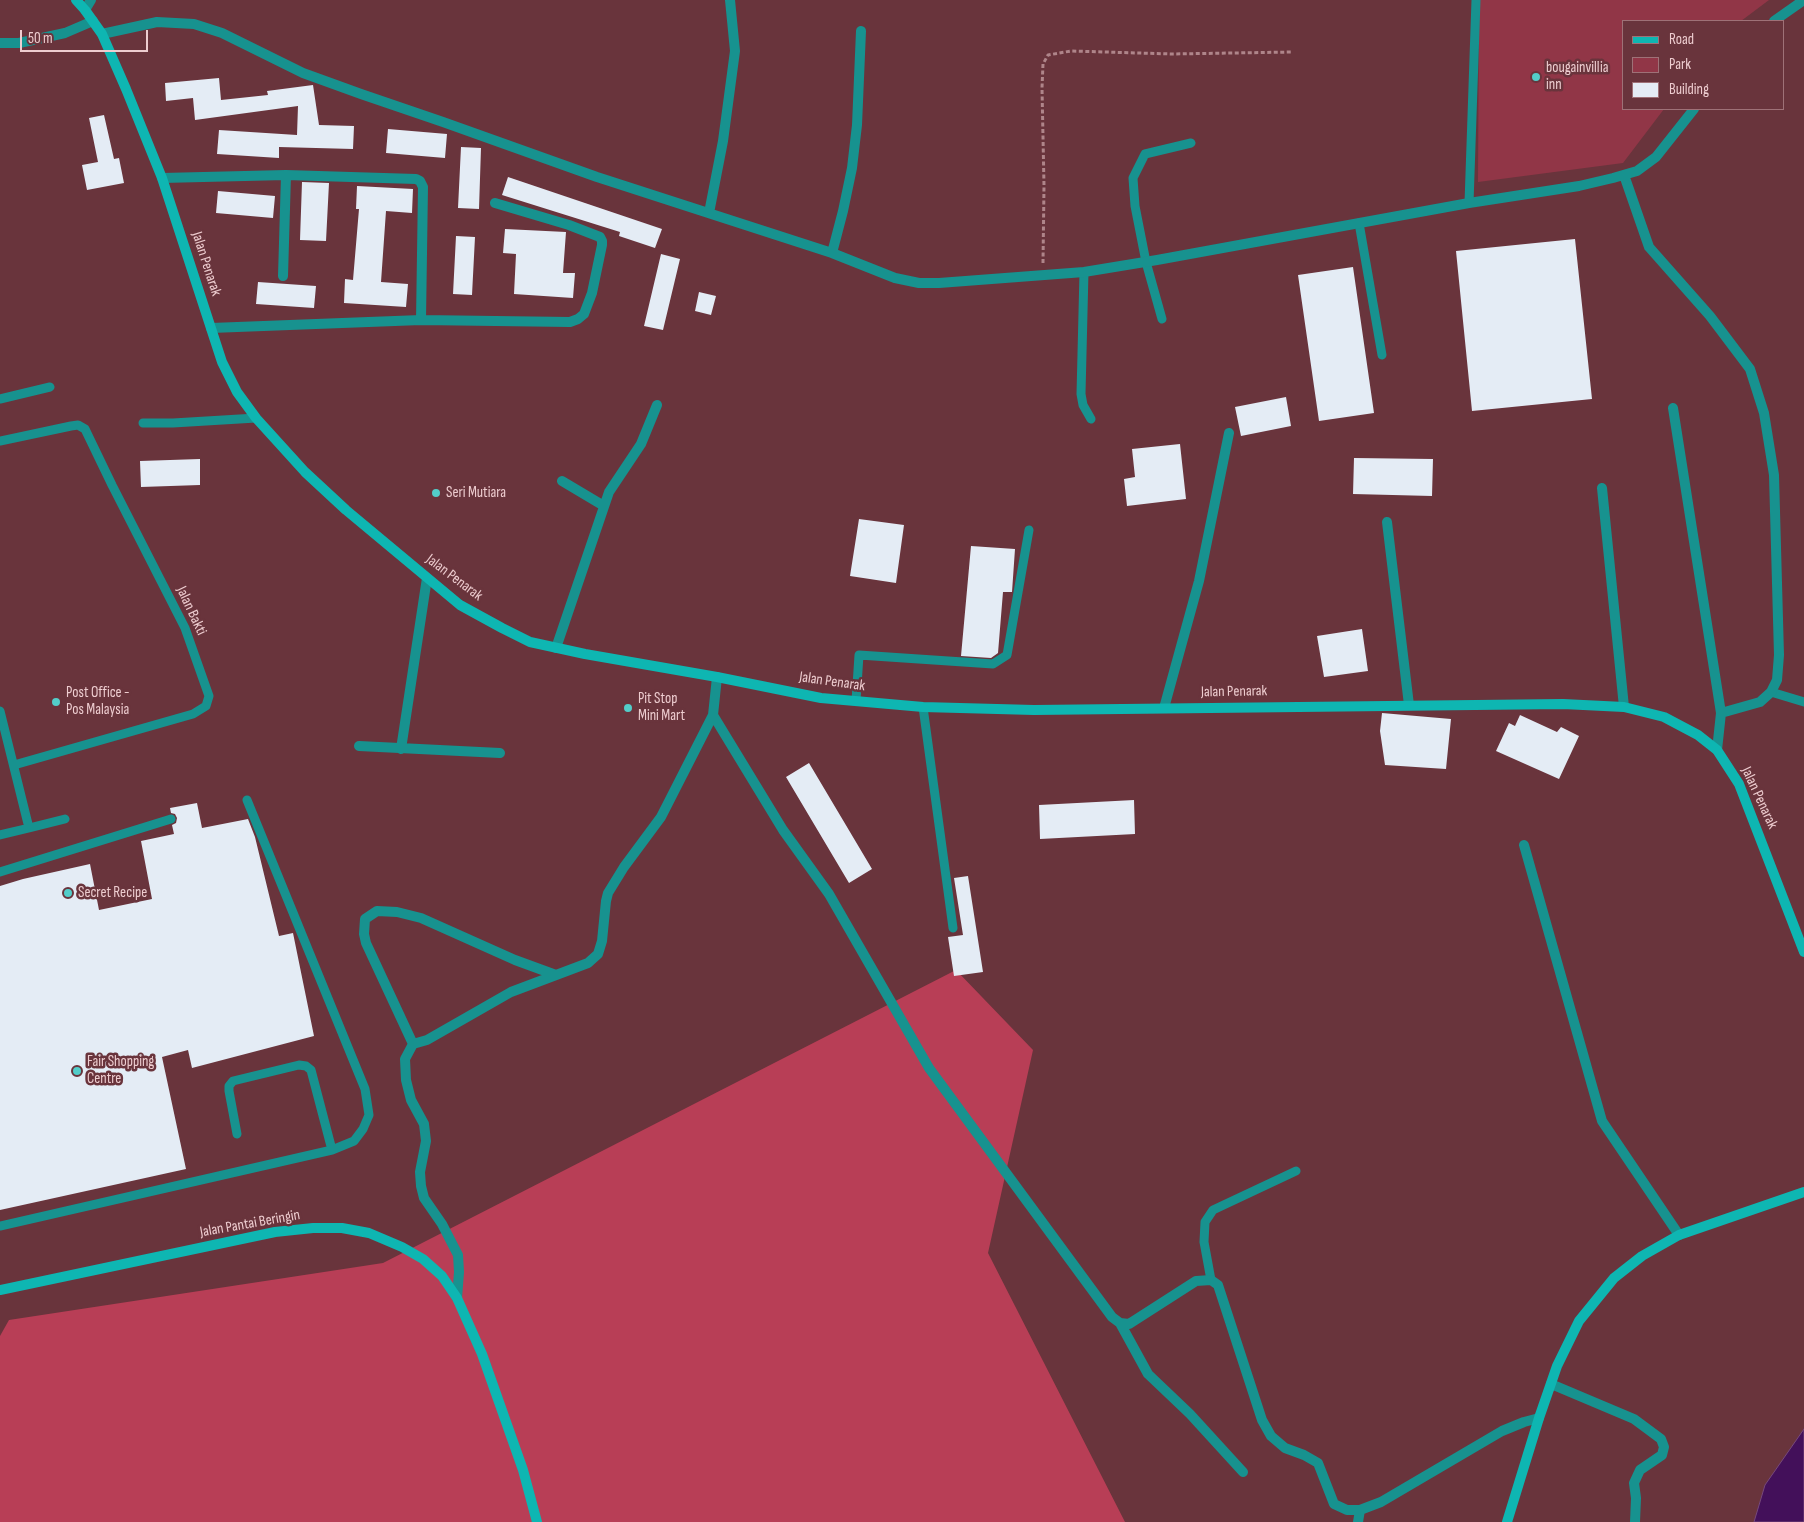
<!DOCTYPE html>
<style>
body{margin:0}
#map{position:relative;width:1804px;height:1522px;overflow:hidden;background:#69343c;font-family:"Sofia Sans Condensed",sans-serif}
canvas{display:block}
.legend{position:absolute;left:1622px;top:20px;width:162px;height:90px;box-sizing:border-box;background:#69343c;border:1px solid #9e7177;margin:0;padding:6px 9px;list-style:none;font-size:15px;color:#eecdd0}
.legend li{display:flex;align-items:center;gap:10px;height:25px}
.legend b{width:25px;border:1px solid #9e7177}
.scale{position:absolute;left:20px;top:30px;width:128px;height:22px;box-sizing:border-box;border:2px solid #eecdd0;border-top:0;padding-left:6px;font-size:15px;line-height:18px;white-space:nowrap;color:#eecdd0;-webkit-text-stroke:4px #69343c;paint-order:stroke}
</style>
<div id="map">
<canvas width="1804" height="1522"></canvas>
<ul class="legend">
<li><b style="height:6px;background:#0eb6b2"></b>Road</li>
<li><b style="height:14px;background:#913647"></b>Park</li>
<li><b style="height:14px;background:#e4ecf5"></b>Building</li>
</ul>
<div class="scale">50 m</div>
</div>
<script>
const c = document.querySelector('canvas').getContext('2d');
c.lineJoin = 'round';
function fillPath(path, color) { c.fillStyle = color; c.fill(path, 'evenodd'); }
const shape = rows => new Path2D(rows.map(r => 'M' + r).join(''));
function trace(path, color, width, dash) { c.strokeStyle = color; c.lineWidth = width; c.lineCap = dash ? 'butt' : 'round'; c.setLineDash(dash || []); c.stroke(path); }
function drawText(font, color, halo, rows, align = 'center') {
  c.font = font + ' "Sofia Sans Condensed",sans-serif'; c.lineWidth = 5; c.setLineDash([]); c.textBaseline = 'middle'; c.strokeStyle = halo; c.fillStyle = color; for (const [text, x, y, turn = 0] of rows) {
    c.save(); c.translate(x, y); c.rotate((+turn || 0) * Math.PI / 180); c.textAlign = isNaN(turn) ? turn : align; if (halo) c.strokeText(text, 0, 0); c.fillText(text, 0, 0); c.restore();
  }
}
fillPath(shape([
 [1479,0,1769,0,1741,21,1623,21,1623,109,1664,109,1623,163,1478,182]
]), '#913647');
fillPath(shape([
 [956,970,1033,1050,988,1253,1125,1522,0,1522,0,1336,9,1320,383,1263]
]), '#b83e56');
const water = shape([
 [1804,1429,1804,1522,1754,1522,1765,1485,1804,1429]
]);
fillPath(water, '#43105a');
trace(water, '#76497d', 1);
fillPath(shape([
 [219,78,221,100,268,95,267,91,313,85,319,125,354,126,353,149,279,147,279,158,217,154,219,130,297,135,298,106,195,120,193,98,166,101,165,83],
 [104,115,114,159,119,158,124,183,87,190,82,165,98,162,89,118],
 [388,129,447,134,445,158,386,153],
 [461,147,481,148,479,209,458,208],
 [508,177,662,229,655,248,619,236,620,232,502,195],
 [302,182,329,183,326,241,300,240],
 [357,186,413,189,412,213,386,211,381,282,408,284,406,307,344,303,345,279,353,280,359,209,356,209],
 [218,191,275,196,273,218,216,213],
 [505,229,566,232,563,273,575,273,573,298,514,294,516,254,503,253],
 [456,236,475,237,472,295,453,294],
 [1575,239,1592,399,1472,411,1456,251],
 [661,254,680,259,663,330,644,326],
 [1353,267,1374,413,1319,421,1298,275],
 [258,282,316,286,314,308,256,304],
 [699,292,716,296,711,315,695,311],
 [1286,397,1291,426,1241,436,1235,407],
 [1180,444,1186,499,1127,506,1124,479,1135,477,1132,449],
 [1354,458,1433,459,1432,496,1353,494],
 [200,459,200,485,141,487,140,461],
 [859,519,904,525,896,583,850,576],
 [971,546,1015,549,1012,592,1003,592,998,653,991,658,961,656],
 [1362,629,1368,671,1324,677,1317,636],
 [1382,713,1451,719,1446,769,1385,765,1380,731],
 [1520,715,1557,732,1561,727,1579,736,1559,779,1496,751,1509,723,1515,726],
 [809,763,872,869,849,883,786,777],
 [1134,800,1135,834,1040,839,1039,805],
 [197,803,202,828,248,819,255,837,279,936,293,933,314,1036,192,1068,188,1050,162,1057,186,1169,0,1210,0,886,23,879,90,864,99,910,152,899,141,841,174,834,172,825,176,823,177,818,175,814,171,813,170,808],
 [968,876,983,972,954,976,948,937,963,935,954,878]
]), '#e4ecf5');
trace(shape([
 [1043,263,1044,186,1042,88,1043,64,1048,55,1071,51,1172,54,1292,52]
]), '#af858a', 3, [4, 2.5]);
trace(shape([
 [1469,203,1476,0],
 [1359,223,1382,355],
 [1084,272,1081,394,1083,405,1091,419],
 [1162,319,1146,262,1135,206,1133,178,1145,154,1191,143],
 [0,399,50,387],
 [143,423,173,423,256,418],
 [0,441,71,426,78,425,85,429,112,485,185,628,209,696,206,706,193,714,14,765],
 [1771,692,1804,702],
 [856,701,859,655,993,664,1007,655,1029,530],
 [923,707,953,928],
 [0,711,29,828,65,819],
 [0,835,29,828],
 [0,872,171,819],
 [237,1134,229,1091,229,1086,233,1081,299,1065,306,1066,311,1070,332,1150],
 [0,1226,332,1150,354,1141,363,1129,369,1115,365,1089,247,800],
 [1211,1280,1204,1242,1205,1222,1213,1210,1296,1171]
]), '#17928f', 9);
trace(shape([
 [85,10,91,0],
 [1774,21,1804,0],
 [102,34,157,22,194,24,222,33,303,73,361,94,443,122,597,177,832,253,895,278,919,283,939,283,1084,272,1157,260,1469,203,1579,186,1613,178,1637,171,1656,157,1694,109],
 [0,43,19,43,65,33,93,21],
 [1624,175,1649,247,1710,316,1750,369,1764,413,1774,475,1779,655,1777,680,1771,692,1760,702,1721,713],
 [162,178,286,175,416,179,420,181,423,187,421,320],
 [709,213,723,141,735,51,730,0],
 [832,253,843,211,852,168,857,125,861,31],
 [283,276,286,175],
 [211,328,421,320,570,322,578,319,584,314,592,293,602,245,602,241,600,237,569,225,495,203],
 [1673,408,1721,713,1717,750],
 [562,481,604,506],
 [1602,488,1624,707],
 [1387,522,1409,705],
 [556,648,609,492,641,444,657,405],
 [1164,708,1199,581,1229,433],
 [713,715,783,830,829,894,929,1068,1112,1317,1120,1323,1129,1324,1196,1281,1211,1280,1218,1285,1262,1420,1271,1436,1285,1448,1304,1455,1318,1463,1334,1504,1347,1510,1360,1510,1381,1502,1502,1431,1524,1422,1539,1418],
 [359,746,500,753],
 [401,749,427,578],
 [1524,845,1602,1121,1679,1235],
 [413,1044,366,943,364,934,365,919,377,911,397,912,421,918,515,960,556,975],
 [457,1298,459,1272,458,1255,442,1224,424,1198,421,1186,420,1172,426,1141,424,1124,411,1100,406,1080,405,1059,413,1044,427,1040,511,992,588,963,598,954,602,941,606,901,608,893,624,867,661,817,713,715,717,677],
 [1120,1323,1148,1374,1190,1414,1243,1472],
 [1551,1384,1634,1419,1661,1439,1664,1447,1662,1455,1640,1470,1634,1483,1636,1498,1635,1522],
 [1358,1522,1360,1510]
]), '#17928f', 10);
trace(shape([
 [76,0,85,10,102,34,126,89,162,178,222,362,237,392,256,418,305,472,346,510,460,605,502,628,530,642,585,654,717,677,821,698,923,707,1034,710,1563,704,1624,707,1664,717,1698,735,1717,750,1739,784,1804,952],
 [0,1290,275,1232,313,1228,342,1228,369,1233,402,1247,423,1259,442,1276,457,1298,482,1354,523,1470,537,1522],
 [1507,1522,1539,1418,1557,1366,1579,1321,1614,1278,1642,1256,1679,1235,1804,1192]
]), '#0eb6b2', 10);
for (const [x, y, r, color] of [
 [1536,77,5,"#53cdc9"],
 [436,493,5,"#53cdc9"],
 [56,702,5,"#53cdc9"],
 [628,708,5,"#53cdc9"],
 [68,893,5,"#53cdc9"],
 [77,1071,5,"#53cdc9"]
]) { const dot = new Path2D(); dot.arc(x, y, r, 0, 2 * Math.PI); c.fillStyle = color; c.fill(dot); trace(dot, '#69343c', 2); }
drawText('15px', '#eecdd0', '#69343c', [
 ["bougainvillia",1546,68],
 ["inn",1546,85],
 ["Seri Mutiara",446,493],
 ["Post Office -",66,693],
 ["Pos Malaysia",66,710],
 ["Pit Stop",638,699],
 ["Mini Mart",638,716],
 ["Secret Recipe",78,893],
 ["Fair Shopping",87,1062],
 ["Centre",87,1079]
], 'left');
drawText('15px', '#eecdd0', '#69343c', [
 ["Jalan Penarak",206,264,72],
 ["Jalan Penarak",454,578,37],
 ["Jalan Bakti",191,611,65],
 ["Jalan Penarak",832,682,8],
 ["Jalan Penarak",1234,692,-1],
 ["Jalan Penarak",1759,798,65],
 ["Jalan Pantai Beringin",250,1224,-10]
]);
</script>
